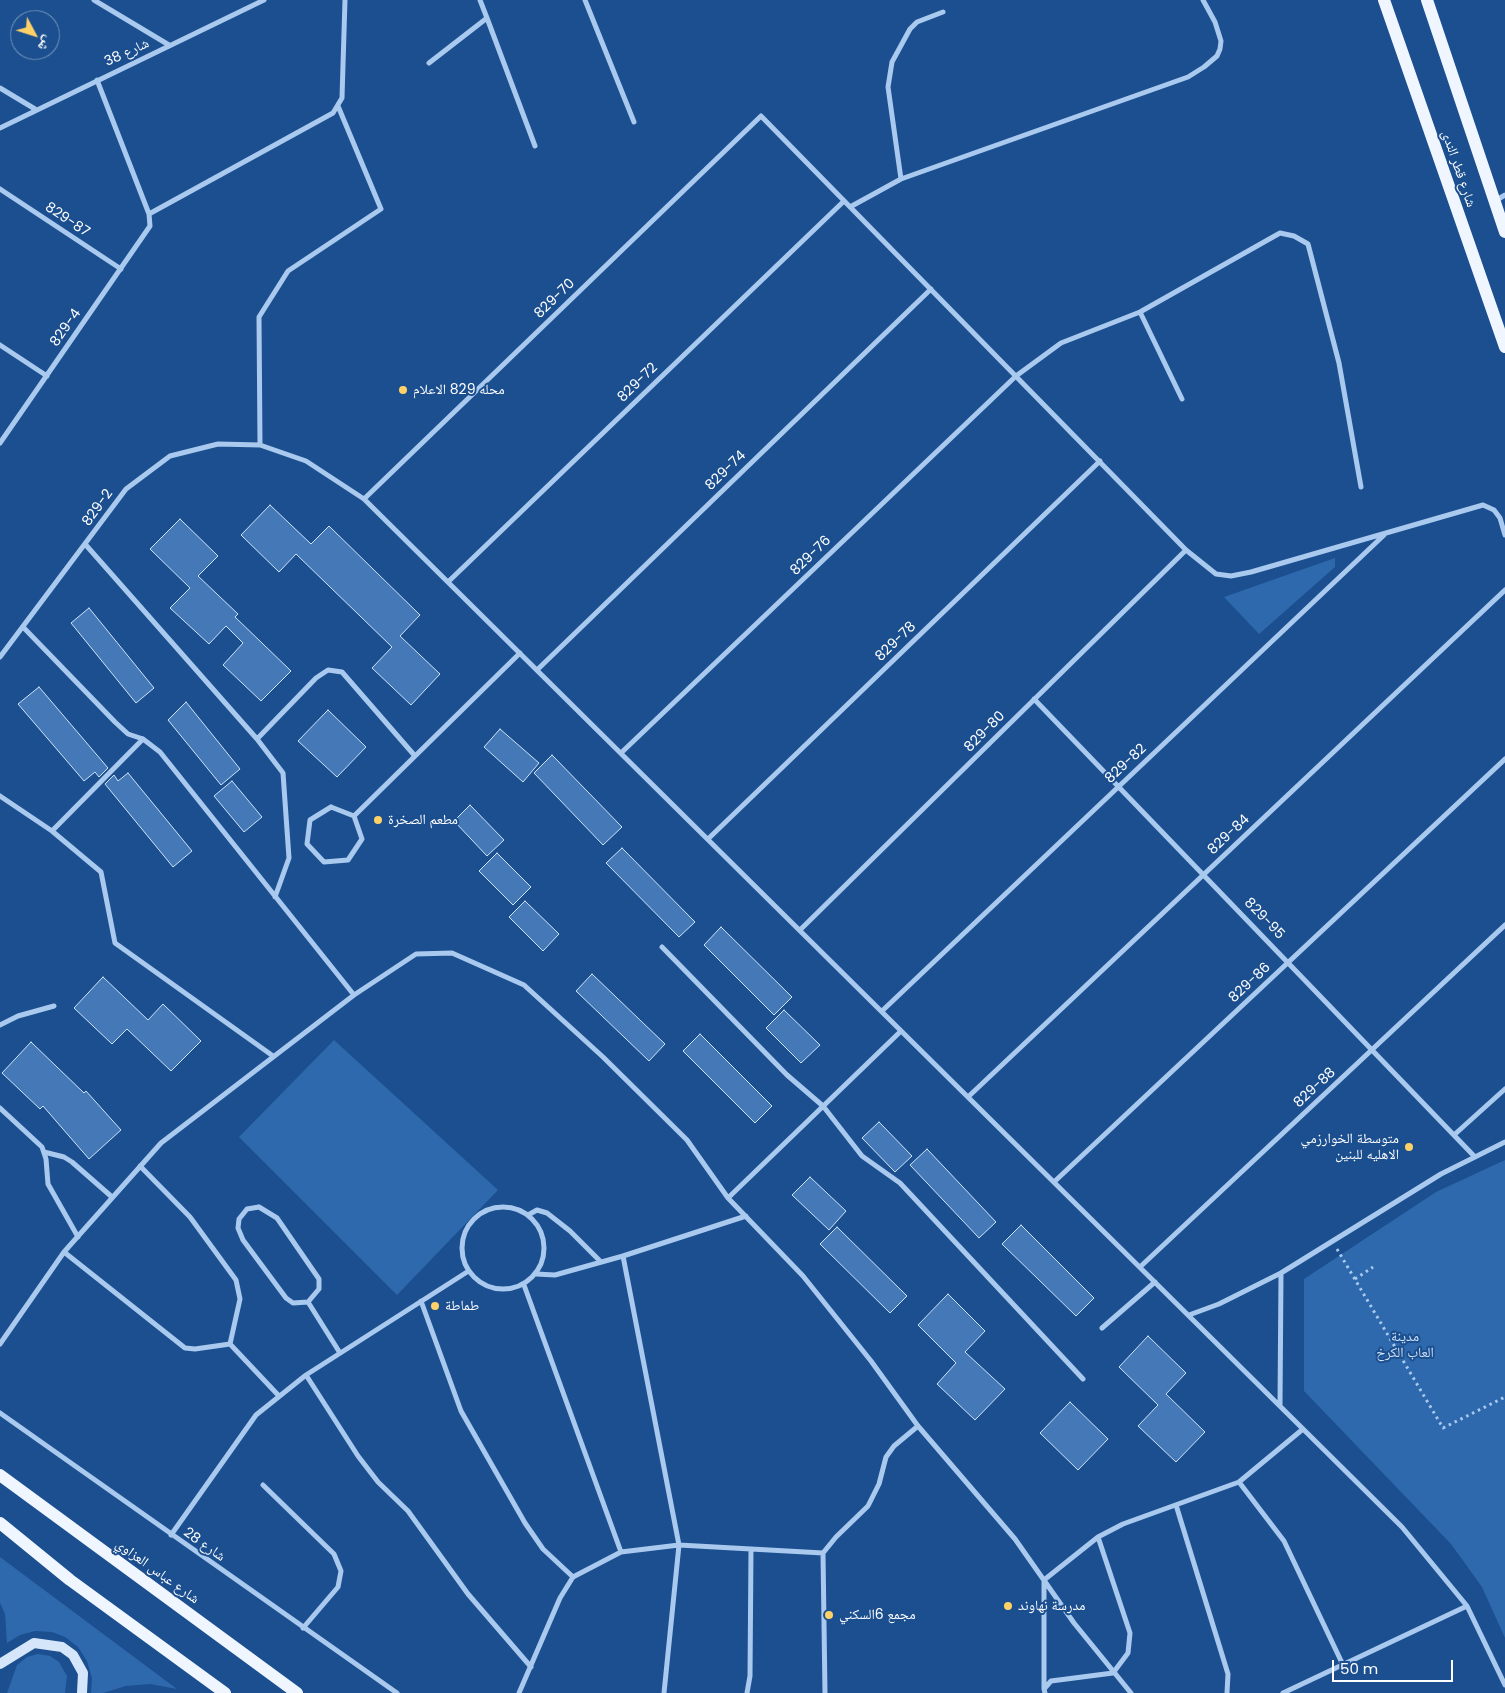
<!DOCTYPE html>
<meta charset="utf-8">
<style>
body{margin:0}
#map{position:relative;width:1505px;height:1693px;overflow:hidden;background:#1b4f8f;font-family:Poppins,"Noto Naskh Arabic",sans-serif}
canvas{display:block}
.north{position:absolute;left:10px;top:10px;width:50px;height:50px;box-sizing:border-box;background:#1b4f8f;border:1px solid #7695bc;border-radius:50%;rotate:130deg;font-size:14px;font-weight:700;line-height:20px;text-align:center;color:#fff}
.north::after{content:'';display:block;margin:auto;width:18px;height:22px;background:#ffd166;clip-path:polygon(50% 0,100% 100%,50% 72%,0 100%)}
.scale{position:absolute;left:1332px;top:1660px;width:121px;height:22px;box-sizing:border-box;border:2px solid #fff;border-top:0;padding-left:6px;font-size:15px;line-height:18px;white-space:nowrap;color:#fff;-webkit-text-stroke:4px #1b4f8f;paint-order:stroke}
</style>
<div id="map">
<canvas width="1505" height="1693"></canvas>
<div class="north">ش</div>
<div class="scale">50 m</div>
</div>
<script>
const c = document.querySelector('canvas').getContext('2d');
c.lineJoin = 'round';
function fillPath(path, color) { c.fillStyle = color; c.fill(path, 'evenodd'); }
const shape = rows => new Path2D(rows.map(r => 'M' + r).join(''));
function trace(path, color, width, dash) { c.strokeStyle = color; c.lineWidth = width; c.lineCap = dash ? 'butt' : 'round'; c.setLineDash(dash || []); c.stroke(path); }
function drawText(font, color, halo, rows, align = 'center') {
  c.font = font + ' Poppins,"Noto Naskh Arabic",sans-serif'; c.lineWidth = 4; c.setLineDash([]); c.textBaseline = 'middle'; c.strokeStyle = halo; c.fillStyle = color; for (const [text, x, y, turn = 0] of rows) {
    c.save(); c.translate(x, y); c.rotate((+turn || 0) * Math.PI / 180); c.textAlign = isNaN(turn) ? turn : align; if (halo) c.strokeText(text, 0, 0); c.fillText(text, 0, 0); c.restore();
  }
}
fillPath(shape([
 [1335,558,1335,567,1259,634,1224,597],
 [334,1040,498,1190,397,1295,239,1137],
 [1505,1160,1505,1638,1482,1587,1451,1544,1304,1391,1304,1279,1436,1192],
 [0,1557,177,1689,150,1684,126,1686,103,1693,91,1693,92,1678,87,1661,78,1647,65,1637,52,1632,35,1631,20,1635,7,1643,5,1614,0,1603],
 [38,1654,50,1656,59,1662,67,1676,65,1693,7,1693,17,1665,27,1657]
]), '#2e69ad');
const building = shape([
 [270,505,311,544,329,526,420,615,400,636,440,674,411,705,372,668,392,647,296,554,279,572,241,535,270,505],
 [180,519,218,556,198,576,238,614,235,617,291,671,261,701,223,665,243,643,226,626,209,644,170,608,190,588,150,549,180,519],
 [89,608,154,688,136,703,71,623,89,608],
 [39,687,108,768,99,777,95,772,84,781,18,704,39,687],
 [186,702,240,769,221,785,168,720,186,702],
 [328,710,366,747,337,777,298,741,328,710],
 [500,729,539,763,523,782,484,747,500,729],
 [552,755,622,827,603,845,534,773,552,755],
 [128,773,192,851,173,867,105,784,114,775,118,781,128,773],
 [232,781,262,817,244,832,214,796,232,781],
 [470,805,504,840,487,856,454,821,470,805],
 [622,848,695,922,679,937,606,863,622,848],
 [497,853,531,887,513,905,479,871,497,853],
 [525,901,559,934,543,951,509,917,525,901],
 [721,927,792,997,774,1015,704,945,721,927],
 [592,974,665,1044,649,1061,576,991,592,974],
 [103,977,148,1020,163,1004,201,1041,171,1071,127,1029,112,1044,74,1008,103,977],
 [784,1010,820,1045,801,1063,766,1028,784,1010],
 [700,1034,772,1106,755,1123,683,1051,700,1034],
 [31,1042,84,1093,86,1091,121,1130,89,1159,43,1106,40,1109,2,1073,31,1042],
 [879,1122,912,1156,895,1172,862,1138,879,1122],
 [927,1149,996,1222,979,1238,910,1165,927,1149],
 [810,1177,846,1211,829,1230,792,1195,810,1177],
 [1021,1225,1094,1298,1076,1316,1002,1244,1021,1225],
 [837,1227,907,1296,890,1313,820,1244,837,1227],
 [948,1294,985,1331,965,1352,1005,1389,975,1420,937,1384,956,1363,918,1325,948,1294],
 [1148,1336,1186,1373,1166,1394,1205,1432,1176,1462,1138,1426,1158,1405,1119,1367,1148,1336],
 [1070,1402,1108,1439,1078,1470,1040,1433,1070,1402]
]);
fillPath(building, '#4478b7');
trace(building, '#cfe3fa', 1);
trace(shape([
 [1337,1249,1443,1428,1505,1397],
 [1355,1279,1373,1267]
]), '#a9c9ee', 3, [2.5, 4]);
trace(shape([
 [94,0,169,45],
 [585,0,634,122],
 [487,18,535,146],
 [429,63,487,18,480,0],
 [0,88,35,109],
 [0,128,264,0],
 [901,179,1188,77,1204,67,1217,56,1220,49,1221,41,1215,22,1203,0],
 [0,189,121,269],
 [1495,201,1505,195],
 [850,207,901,179,888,87,892,62,910,29,917,22,943,12],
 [149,214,333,113,342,98,345,0],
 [1140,312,1182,399],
 [0,345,47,376],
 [0,443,150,226,149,214,97,80],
 [260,445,259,317,288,271,381,209,338,106],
 [364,499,761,116,1186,550,1216,574,1231,576,1251,572,1483,505,1494,510,1500,518,1505,535],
 [85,544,257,739,283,773,289,858,275,897],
 [448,582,844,201],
 [23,627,115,722,128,734,143,739,160,752,354,995],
 [0,657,126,489,170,456,218,444,260,445,306,461,364,499,1402,1527,1467,1606,1505,1685],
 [537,670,931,289],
 [1034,699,1474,1156],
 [257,739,316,678,328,670,342,672,415,756],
 [621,753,1016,376,1061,343,1140,312,1280,233,1294,236,1308,244,1339,363,1361,487],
 [0,796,52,831,101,872,115,943,273,1056],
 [331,807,354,816,362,839,348,860,324,862,307,844,310,820,331,807],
 [354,816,520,653],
 [52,831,143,739],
 [708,839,1100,461],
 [800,930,1186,550],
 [662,947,787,1075,823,1106,862,1156,900,1183,1083,1379],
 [882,1011,1384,535],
 [0,1025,18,1016,54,1006],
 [968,1097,1505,590],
 [0,1108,42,1147,46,1159,48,1184,78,1237],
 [1454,1135,1505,1089],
 [44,1152,64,1157,72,1162,112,1197],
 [140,1166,190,1217,236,1280,240,1299,230,1344,279,1396],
 [1054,1182,1505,759],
 [728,1198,901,1031],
 '462 1248a41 41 0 1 1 82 0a41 41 0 1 1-82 0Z',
 [259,1207,277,1218,319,1279,319,1289,308,1302,293,1303,286,1298,243,1240,238,1228,239,1219,247,1209,259,1207],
 [528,1215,537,1210,547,1213,570,1231,601,1262],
 [64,1252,185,1348,195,1349,230,1344],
 [623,1256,679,1545,664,1693],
 [1140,1267,1505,925],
 [536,1274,555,1275,623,1256,746,1216],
 [524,1285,621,1552],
 [421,1301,461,1411,525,1523,543,1549,573,1577],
 [308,1302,340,1353],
 [1189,1315,1219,1304,1281,1273,1441,1174,1505,1142],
 [1102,1328,1155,1282],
 [0,1344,64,1252,161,1143,354,995,416,954,452,953,524,985,603,1057,687,1140,728,1198,803,1276,871,1361,918,1426,1015,1539,1074,1623,1131,1693],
 [306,1375,358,1456,378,1482,408,1511,468,1594,531,1667],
 [1280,1405,1281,1273],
 [0,1413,397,1693],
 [1239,1482,1284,1541,1343,1665],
 [263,1485,334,1554,341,1571,338,1587,303,1628],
 [1176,1505,1228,1674,1227,1693],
 [171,1535,256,1415,306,1375,467,1272],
 [1044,1689,1044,1580,1098,1537,1123,1524,1239,1482,1303,1429],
 [519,1693,560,1598,573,1577,621,1552,679,1545,823,1553],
 [747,1693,750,1676,751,1549],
 [825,1693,823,1553,836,1537,868,1506,879,1484,886,1457,894,1446,918,1426],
 [1045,1693,1044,1689,1051,1681,1113,1673,1128,1653,1130,1633,1098,1537],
 [1283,1693,1467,1606]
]), '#a9c9ee', 5);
trace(shape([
 [0,1664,34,1643,62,1647,73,1655,83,1673,82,1693]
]), '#d6e6fa', 10);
trace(shape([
 [1384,0,1505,347],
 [1427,0,1505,232],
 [0,1475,297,1693],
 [0,1523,70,1580,225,1693]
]), '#f0f6ff', 12);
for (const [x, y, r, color] of [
 [403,390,5,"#ffd166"],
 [378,820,5,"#ffd166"],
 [1409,1147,5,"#ffd166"],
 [435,1306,5,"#ffd166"],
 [1008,1606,5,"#ffd166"],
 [829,1615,5,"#ffd166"]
]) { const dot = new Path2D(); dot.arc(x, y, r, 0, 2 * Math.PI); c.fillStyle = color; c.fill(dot); trace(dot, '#1b4f8f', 2); }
drawText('14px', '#fff', '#1b4f8f', [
 ["شارع 38",127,53,-25],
 ["شارع قطر الندى",1458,169,71],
 ["829-87",67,220,34],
 ["829-70",555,299,-44],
 ["829-4",66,328,-55],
 ["829-72",638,383,-44],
 ["829-74",726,471,-44],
 ["829-2",98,508,-54],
 ["829-76",811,556,-44],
 ["829-78",896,642,-44],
 ["829-80",985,732,-45],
 ["829-82",1126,764,-43],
 ["829-84",1229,835,-43],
 ["829-95",1264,919,46],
 ["829-86",1250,983,-43],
 ["829-88",1315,1088,-43],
 ["شارع 28",204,1545,35],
 ["شارع عباس العزاوي",157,1572,36]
]);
drawText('14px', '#fff', '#1b4f8f', [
 ["محله 829 الاعلام",413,390],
 ["مطعم الصخرة",388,820],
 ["متوسطة الخوارزمي",1399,1139,"right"],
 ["الاهليه للبنين",1399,1155,"right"],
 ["طماطة",445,1306],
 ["مدرسة نهاوند",1018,1606],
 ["مجمع 6السكني",839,1615]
], 'left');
drawText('14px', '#cfe3fa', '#1b4f8f', [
 ["مدينة",1405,1337],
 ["العاب الكرخ",1405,1353]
]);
</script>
